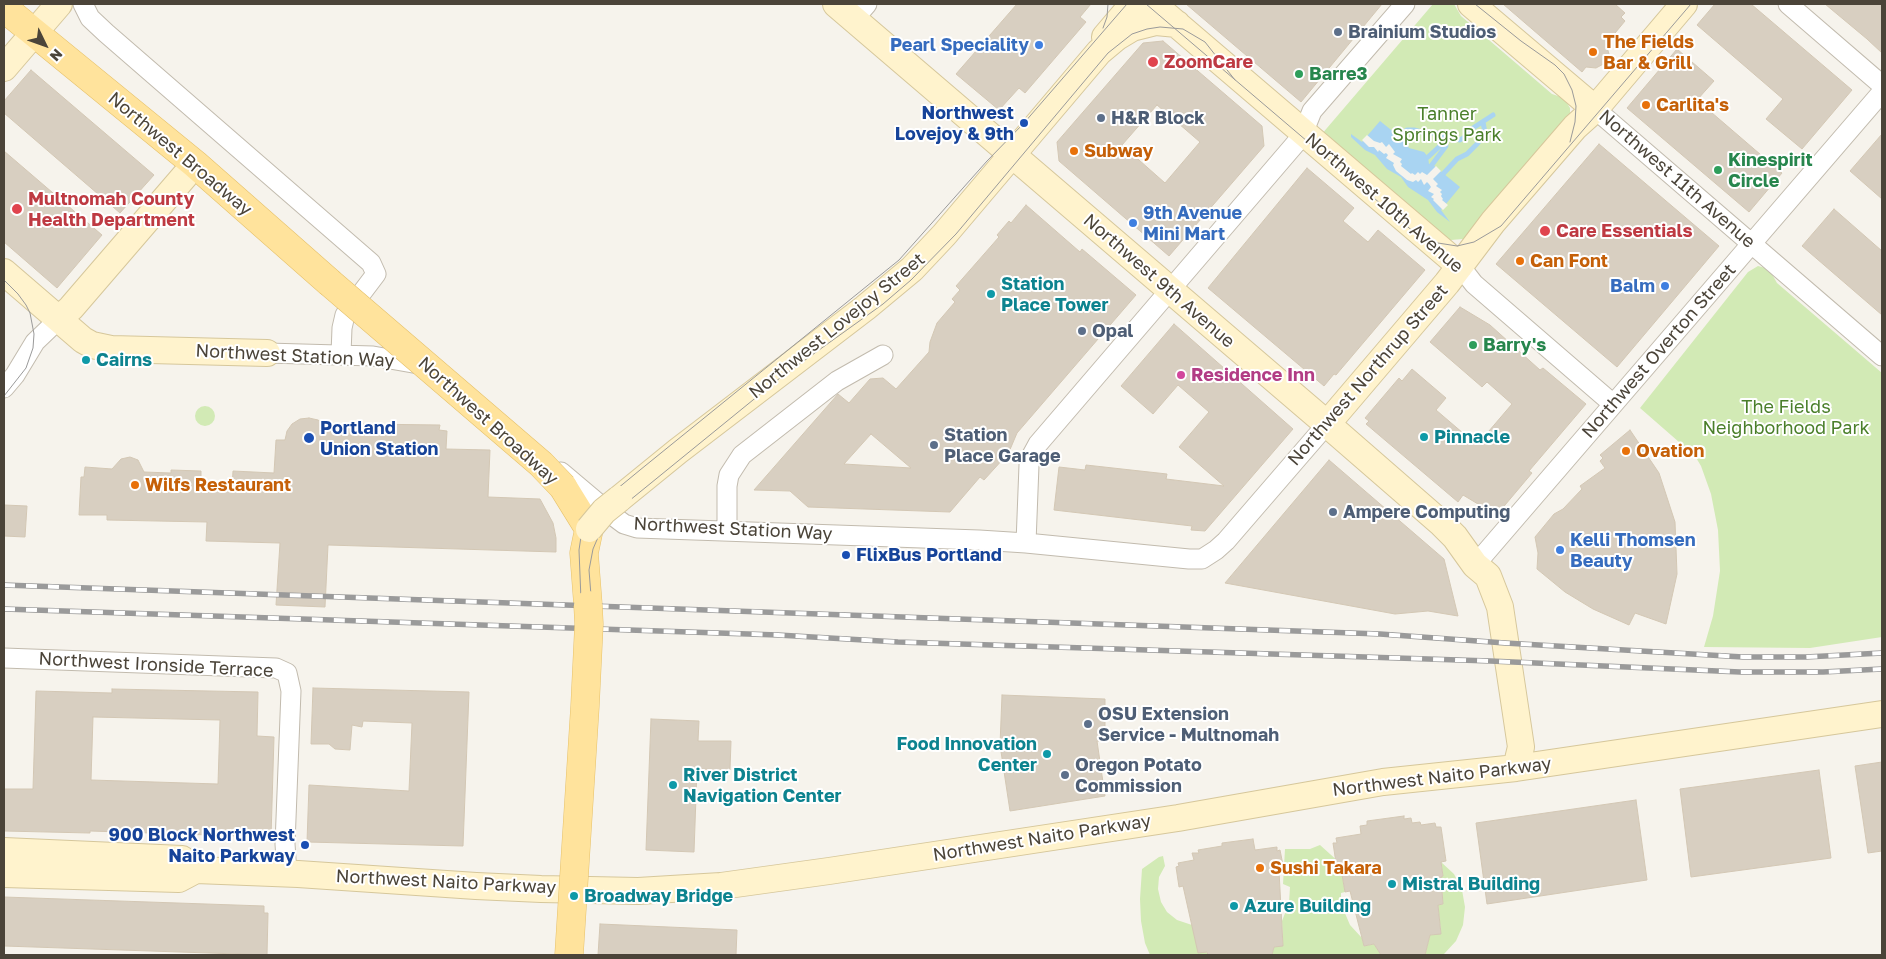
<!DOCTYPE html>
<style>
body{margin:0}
#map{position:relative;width:1886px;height:959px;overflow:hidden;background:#f6f3ec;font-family:"Golos Text",sans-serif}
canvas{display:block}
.frame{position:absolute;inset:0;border:5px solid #4b4439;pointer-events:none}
.north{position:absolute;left:20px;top:20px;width:50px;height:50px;-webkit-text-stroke:4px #fff;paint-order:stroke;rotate:132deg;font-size:14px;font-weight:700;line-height:20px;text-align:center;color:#4b4439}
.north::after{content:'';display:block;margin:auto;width:18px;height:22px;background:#4b4439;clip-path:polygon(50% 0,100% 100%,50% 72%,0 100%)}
</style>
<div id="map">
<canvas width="1886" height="959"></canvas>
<div class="frame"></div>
<div class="north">N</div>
</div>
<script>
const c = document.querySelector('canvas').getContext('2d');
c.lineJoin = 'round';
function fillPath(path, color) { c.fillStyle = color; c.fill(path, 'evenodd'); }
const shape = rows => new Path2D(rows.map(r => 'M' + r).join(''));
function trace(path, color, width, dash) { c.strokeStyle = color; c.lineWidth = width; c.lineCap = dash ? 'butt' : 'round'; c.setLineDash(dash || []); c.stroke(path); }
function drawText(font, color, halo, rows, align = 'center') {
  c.font = font + ' "Golos Text",sans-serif'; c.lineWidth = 4; c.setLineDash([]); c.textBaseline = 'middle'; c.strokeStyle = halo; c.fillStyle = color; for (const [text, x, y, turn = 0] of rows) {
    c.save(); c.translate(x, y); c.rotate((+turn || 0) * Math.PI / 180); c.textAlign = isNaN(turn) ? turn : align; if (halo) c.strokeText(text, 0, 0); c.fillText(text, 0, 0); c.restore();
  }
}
fillPath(shape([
 [1433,4,1454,4,1461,16,1552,94,1564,98,1570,108,1570,114,1470,234,1463,239,1451,240,1444,239,1321,135],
 [1758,266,1769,269,1777,283,1882,373,1882,637,1810,648,1704,647,1713,616,1720,571,1718,530,1711,494,1701,466,1695,456,1640,408,1748,272],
 '195 416a10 10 0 1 1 20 0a10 10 0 1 1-20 0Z',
 [1320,845,1340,863,1345,892,1341,893,1341,904,1350,925,1362,938,1364,946,1374,944,1381,955,1272,955,1274,947,1283,945,1282,921,1289,903,1290,887,1283,884,1285,849,1310,849],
 [1163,856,1165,866,1159,877,1158,889,1161,902,1167,912,1177,920,1192,925,1208,955,1150,955,1145,943,1141,921,1140,899,1142,869,1159,857],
 [1441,862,1454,874,1462,890,1465,907,1463,925,1456,941,1444,954,1425,955,1430,935,1441,933,1438,905,1443,904,1441,877,1443,876]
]), '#d2eab5');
fillPath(shape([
 [1380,121,1395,133,1403,137,1409,148,1424,152,1428,157,1429,164,1433,165,1460,187,1441,210,1450,222,1437,212,1428,200,1408,187,1401,177,1387,169,1375,155,1365,150,1351,137,1351,134,1362,142]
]), '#a9d4f2');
fillPath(shape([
 [1367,135,1374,141,1380,143,1382,142,1386,147,1389,144,1395,152,1393,154,1402,159,1400,162,1402,164,1401,166,1411,174,1412,173,1415,175,1418,172,1420,174,1422,172,1427,175,1436,166,1441,171,1433,179,1438,184,1436,186,1442,190,1440,192,1442,194,1441,196,1443,199,1442,200,1448,205,1443,210,1433,200,1434,199,1431,197,1434,194,1428,191,1431,187,1429,184,1427,182,1424,185,1421,179,1418,182,1416,180,1413,182,1407,180,1396,171,1393,165,1394,163,1386,158,1388,155,1386,153,1384,154,1379,150,1378,152,1374,147,1369,147,1362,140]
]), '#f6f3ec');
trace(shape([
 [1400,135,1407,130,1414,130,1425,133,1436,133,1443,136,1446,146,1431,166],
 [1428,157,1440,146,1443,136,1460,140,1471,133,1473,128,1493,115],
 [1443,174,1457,159,1467,154,1477,144,1485,133,1483,122]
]), '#a9d4f2', 5);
const building = shape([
 [1017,4,1091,4,1080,17,1086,22,1025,93,1019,88,999,110,956,74,1017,4],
 [1186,4,1382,4,1301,102,1186,4],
 [1503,4,1615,4,1625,13,1621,17,1625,21,1606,44,1609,54,1607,62,1596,68,1586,67,1582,72,1503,4],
 [1715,4,1751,4,1852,90,1802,149,1766,119,1783,99,1697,25,1715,4],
 [1825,4,1882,4,1882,53,1867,39,1825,4],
 [1163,41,1262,126,1264,146,1169,256,1059,161,1057,142,1143,43,1163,41],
 [1157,105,1200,142,1165,183,1122,145,1157,105],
 [1677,49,1714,81,1697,100,1782,173,1749,212,1627,108,1677,49],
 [31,70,154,175,120,213,4,113,4,101,31,70],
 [1882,134,1882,199,1850,171,1882,134],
 [1599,144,1719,246,1617,367,1496,264,1599,144],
 [4,151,102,235,57,288,4,242,4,151],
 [1307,168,1354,208,1343,221,1368,242,1378,230,1425,270,1336,375,1334,374,1324,386,1208,288,1307,168],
 [1026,205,1080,252,1082,249,1136,295,1017,433,1006,459,1004,458,984,480,980,477,950,512,808,507,790,491,754,490,838,394,849,403,870,379,883,378,896,389,929,352,930,342,937,323,955,302,952,299,960,290,956,286,999,237,997,235,1009,221,1011,223,1026,205],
 [871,434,911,468,844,464,871,434],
 [1834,209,1882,251,1882,315,1802,246,1834,209],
 [1460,307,1490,325,1540,370,1543,368,1586,404,1529,471,1532,473,1500,511,1488,510,1463,495,1458,502,1366,424,1369,421,1365,418,1399,378,1402,381,1412,369,1446,398,1436,410,1477,445,1512,404,1487,382,1482,387,1430,342,1460,307],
 [1174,324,1293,429,1205,531,1191,530,1192,526,1054,510,1059,467,1085,470,1086,465,1167,474,1166,479,1224,486,1179,447,1209,412,1178,385,1153,414,1121,386,1174,324],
 [309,418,318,420,328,427,365,424,440,425,439,430,447,431,446,449,490,450,488,497,540,499,553,523,556,538,556,552,328,545,325,607,276,605,280,543,206,541,207,522,107,520,107,515,79,515,81,477,84,477,85,467,112,469,121,459,130,457,138,460,144,472,171,473,171,470,201,471,201,487,232,488,233,471,274,473,276,440,285,440,287,431,292,424,300,419,309,418],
 [1630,430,1659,473,1675,522,1677,574,1666,624,1635,613,1629,625,1593,609,1565,592,1537,569,1538,553,1535,537,1554,514,1563,509,1582,489,1580,486,1605,468,1600,461,1603,458,1600,455,1630,430],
 [1329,460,1444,559,1458,616,1428,611,1395,614,1225,583,1329,460],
 [4,505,27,506,25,537,4,536,4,505],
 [313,688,469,692,463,846,307,842,309,785,409,791,412,723,363,721,362,727,352,725,350,750,335,749,329,744,311,744,313,688],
 [112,689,258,692,257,736,274,737,271,837,90,831,90,833,4,831,4,789,33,789,36,691,112,693,112,689],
 [93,717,220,720,218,784,91,780,93,717],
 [1002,695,1105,699,1105,742,1097,741,1105,796,1010,811,1000,745,1002,695],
 [651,719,699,721,698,741,731,741,730,770,697,769,694,852,646,850,651,719],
 [1882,762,1882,851,1868,853,1855,766,1882,762],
 [1819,770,1831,858,1691,877,1680,789,1819,770],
 [1636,800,1647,880,1487,904,1476,823,1636,800],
 [1404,816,1404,819,1411,818,1412,823,1420,822,1421,825,1435,823,1436,827,1441,827,1446,861,1441,862,1443,876,1441,877,1443,904,1438,905,1441,934,1430,935,1425,955,1381,955,1374,944,1364,946,1350,891,1345,892,1340,863,1336,863,1333,843,1337,843,1336,838,1361,834,1360,826,1367,825,1367,821,1404,816],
 [1253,839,1255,850,1277,847,1277,851,1280,850,1284,870,1279,871,1283,946,1274,947,1272,955,1208,955,1207,952,1198,953,1183,886,1179,887,1176,867,1179,866,1178,863,1194,860,1192,853,1199,853,1198,850,1222,846,1222,843,1253,839],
 [4,897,264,906,264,913,268,913,267,955,4,946,4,897],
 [600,924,737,930,736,955,598,955,600,924]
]);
fillPath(building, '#d8cfc1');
trace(building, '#d3c7b4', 1);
const street = shape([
 [83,4,90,18,106,33,371,263,376,274,345,315,342,328,341,354],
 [1788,4,1882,85],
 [854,19,867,4],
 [1595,109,1882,356],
 [1460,266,1474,284,1613,404],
 [267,353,373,356,424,365],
 [4,388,15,375,35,342,59,319],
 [561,472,612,515,624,524,637,528,979,540,1026,543,1189,559,1202,559,1216,550,1226,541,1327,424],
 [727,530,727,486,729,475,742,455,837,381,883,355],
 [1026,543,1029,465,1032,455,1038,444,1302,136,1312,111,1405,4],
 [1475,565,1882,92],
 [4,658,276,668,287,673,291,691,285,844,287,873]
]);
const secondary = shape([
 [836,4,1327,424,1442,524,1455,537,1475,565,1488,576,1500,607,1521,747,1516,768],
 [1153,4,1460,266],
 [1471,4,1595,109],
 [1105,37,1133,4],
 [4,68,59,4],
 [4,272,83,340,92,345,111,349,267,353],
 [59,319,71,308,195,164],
 [1327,424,1447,283,1493,222,1575,127,1595,109,1684,4],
 [619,499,678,451,865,308,912,269,944,235,1099,52,1117,37,1132,28,1156,22,1177,24],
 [4,851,182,859,196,870],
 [4,874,179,879,196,870,298,874,476,886,541,889,638,891,721,886,829,871,1178,818,1383,782,1516,768,1882,714]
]);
const primary = shape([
 [4,8,195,164,329,282],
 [563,487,589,529,584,553,588,605]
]);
trace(street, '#c2bbae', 21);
trace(secondary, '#d6c79b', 28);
trace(primary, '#e6c16a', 29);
trace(street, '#fff', 19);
trace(secondary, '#fff3cd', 26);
trace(primary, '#ffe39c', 28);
trace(shape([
 [1146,4,1415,233,1438,243,1457,246,1474,242,1501,226,1691,4],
 [1475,4,1521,41,1555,65,1564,74,1572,90,1576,106,1575,122,1570,142],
 [1103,28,1107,17,1108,4],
 [4,280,18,294,26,305,30,313,34,334,33,348,26,368,4,396],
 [575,795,583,650,579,550,582,530,587,519,606,498,640,470,899,260,987,161,1024,123,1127,4],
 [565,955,568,915],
 [573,955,593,621,589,570,593,549,602,528,624,505,780,378,883,304,911,280,956,234,1108,53,1132,34,1147,29,1160,27,1183,29,1205,42,1235,80]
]), '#9a9a9a', 1);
const rail = shape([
 [4,585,1380,634,1505,643,1743,657,1806,657,1882,653],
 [4,609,778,635,898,642,1490,661,1740,672,1823,672,1882,669]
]);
trace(rail, '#9a9a9a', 5.5);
trace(rail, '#fff', 4, [11]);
const secondaryBridge = shape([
 [589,529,604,511,619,499]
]);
const primaryBridge = shape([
 [329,282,541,464,563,487],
 [569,955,585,706,589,624,588,605]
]);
trace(secondaryBridge, '#d6c79b', 28, []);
trace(primaryBridge, '#e6c16a', 29, []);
trace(secondaryBridge, '#fff3cd', 26);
trace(primaryBridge, '#ffe39c', 28);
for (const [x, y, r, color] of [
 [1338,32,5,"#5c6f8a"],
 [1039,45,5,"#3f7fe0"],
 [1593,52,5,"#e8710a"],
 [1153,62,6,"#e0444e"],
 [1299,74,5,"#2e9e5b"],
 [1646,105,5,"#e8710a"],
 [1101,118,5,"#5c6f8a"],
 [1024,123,5,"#1a4fb4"],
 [1074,151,5,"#e8710a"],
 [1718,170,5,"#2e9e5b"],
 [17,209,6,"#e0444e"],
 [1133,223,5,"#3f7fe0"],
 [1545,231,6,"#e0444e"],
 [1520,261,5,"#e8710a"],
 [1665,286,5,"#3f7fe0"],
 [991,294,5,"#0f9aa8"],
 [1082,331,5,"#5c6f8a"],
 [1473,345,5,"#2e9e5b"],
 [86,360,5,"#0f9aa8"],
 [1181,375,5,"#d1479c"],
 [1424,437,5,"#0f9aa8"],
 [309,438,6,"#1a4fb4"],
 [934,445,5,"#5c6f8a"],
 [1626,451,5,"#e8710a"],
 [135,485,5,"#e8710a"],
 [1333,512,5,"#5c6f8a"],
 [1560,550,5,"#3f7fe0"],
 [846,555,5,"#1a4fb4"],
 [1088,724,5,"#5c6f8a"],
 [1047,754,5,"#0f9aa8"],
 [1065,775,5,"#5c6f8a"],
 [673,785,5,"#0f9aa8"],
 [305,845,5,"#1a4fb4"],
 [1260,868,5,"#e8710a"],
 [1392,884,5,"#0f9aa8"],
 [574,896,5,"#0f9aa8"],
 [1234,906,5,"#0f9aa8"]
]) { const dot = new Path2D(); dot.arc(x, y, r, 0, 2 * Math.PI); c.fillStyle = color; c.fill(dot); trace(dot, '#fff', 2); }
drawText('bold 18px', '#4e5e75', '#fff', [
 ["Brainium Studios",1348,32],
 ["H&R Block",1111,118],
 ["Opal",1092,331],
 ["Station",944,435],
 ["Place Garage",944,456],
 ["Ampere Computing",1343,512],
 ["OSU Extension",1098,714],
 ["Service - Multnomah",1098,735],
 ["Oregon Potato",1075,765],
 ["Commission",1075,786]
], 'left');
drawText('bold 18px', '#c56008', '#fff', [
 ["The Fields",1603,42],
 ["Bar & Grill",1603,63],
 ["Carlita's",1656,105],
 ["Subway",1084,151],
 ["Can Font",1530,261],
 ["Ovation",1636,451],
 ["Wilfs Restaurant",145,485],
 ["Sushi Takara",1270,868]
], 'left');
drawText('bold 18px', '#366cbe', '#fff', [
 ["Pearl Speciality",1029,45],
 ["9th Avenue",1143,213,"left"],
 ["Mini Mart",1143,234,"left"],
 ["Balm",1655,286],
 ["Kelli Thomsen",1570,540,"left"],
 ["Beauty",1570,561,"left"]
], 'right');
drawText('bold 18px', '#be3a42', '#fff', [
 ["ZoomCare",1164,62],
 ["Multnomah County",28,199],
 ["Health Department",28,220],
 ["Care Essentials",1556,231]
], 'left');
drawText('bold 18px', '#27864d', '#fff', [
 ["Barre3",1309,74],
 ["Kinespirit",1728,160],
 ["Circle",1728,181],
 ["Barry's",1483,345]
], 'left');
drawText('bold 18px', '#164399', '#fff', [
 ["Northwest",1014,113],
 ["Lovejoy & 9th",1014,134],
 ["Portland",320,428,"left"],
 ["Union Station",320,449,"left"],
 ["FlixBus Portland",856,555,"left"],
 ["900 Block Northwest",295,835],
 ["Naito Parkway",295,856]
], 'right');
drawText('18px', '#4a7f2a', '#fff', [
 ["Tanner",1447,114],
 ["Springs Park",1447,135],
 ["The Fields",1786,407],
 ["Neighborhood Park",1786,428]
]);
drawText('18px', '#4b4439', '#fff', [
 ["Northwest Broadway",180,154,40],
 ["Northwest 11th Avenue",1677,179,41],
 ["Northwest 10th Avenue",1384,203,41],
 ["Northwest 9th Avenue",1159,281,41],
 ["Northwest Lovejoy Street",837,326,-39],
 ["Northwest Overton Street",1659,351,-49],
 ["Northwest Station Way",295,356,3],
 ["Northwest Northrup Street",1368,375,-49],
 ["Northwest Broadway",488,421,42],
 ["Northwest Station Way",733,529,3],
 ["Northwest Ironside Terrace",156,665,3],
 ["Northwest Naito Parkway",1442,777,-7],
 ["Northwest Naito Parkway",1042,838,-9],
 ["Northwest Naito Parkway",446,882,3]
]);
drawText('bold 18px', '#0d838f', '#fff', [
 ["Station",1001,284],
 ["Place Tower",1001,305],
 ["Cairns",96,360],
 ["Pinnacle",1434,437],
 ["Food Innovation",1037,744,"right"],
 ["Center",1037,765,"right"],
 ["River District",683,775],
 ["Navigation Center",683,796],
 ["Mistral Building",1402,884],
 ["Broadway Bridge",584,896],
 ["Azure Building",1244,906]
], 'left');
drawText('bold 18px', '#b23c85', '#fff', [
 ["Residence Inn",1191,375]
], 'left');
</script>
